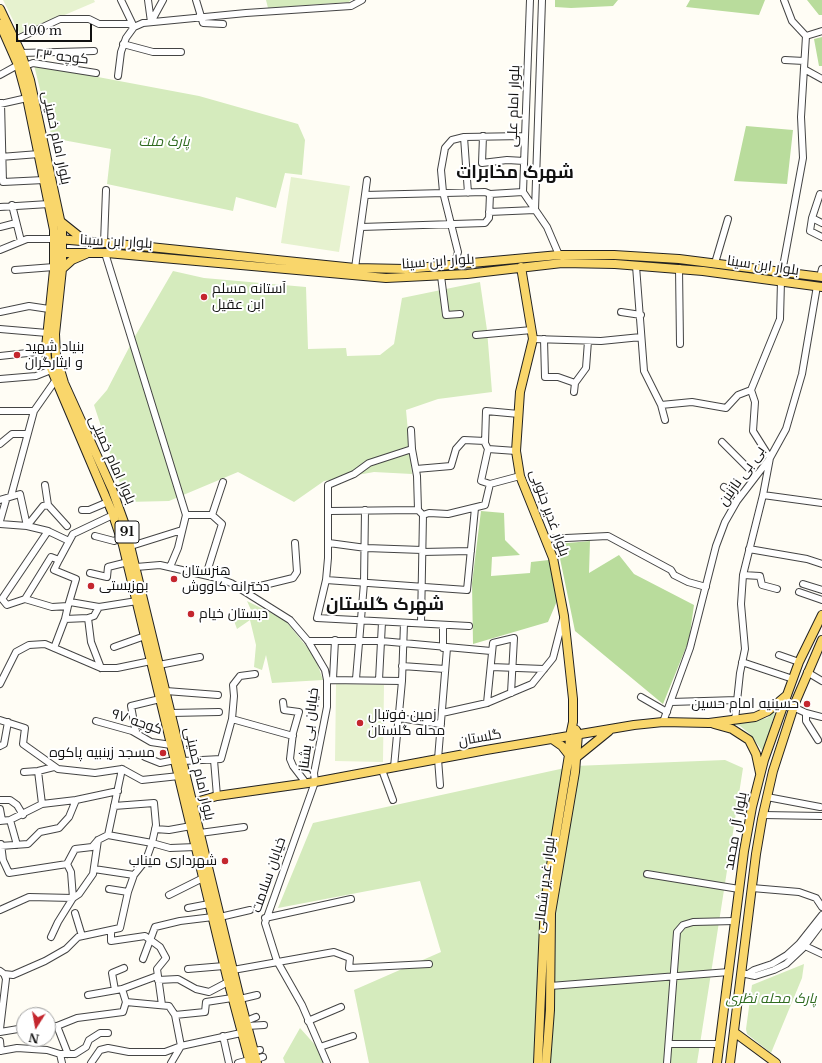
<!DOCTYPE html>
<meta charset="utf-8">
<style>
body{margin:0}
#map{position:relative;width:822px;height:1063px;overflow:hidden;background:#fffdf5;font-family:"Libre Baskerville",serif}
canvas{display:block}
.north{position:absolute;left:16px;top:1007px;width:40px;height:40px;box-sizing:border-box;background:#fff;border:1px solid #a0a0a0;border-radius:50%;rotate:191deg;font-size:11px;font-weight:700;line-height:16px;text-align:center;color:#111}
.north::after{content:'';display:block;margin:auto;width:14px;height:18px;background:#c4262e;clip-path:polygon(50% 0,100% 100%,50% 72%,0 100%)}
.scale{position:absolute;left:16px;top:24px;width:76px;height:18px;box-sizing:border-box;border:2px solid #111;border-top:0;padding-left:5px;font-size:12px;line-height:14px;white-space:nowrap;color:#111;-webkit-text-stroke:3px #fff;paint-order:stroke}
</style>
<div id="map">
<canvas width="822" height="1063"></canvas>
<div class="north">N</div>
<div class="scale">100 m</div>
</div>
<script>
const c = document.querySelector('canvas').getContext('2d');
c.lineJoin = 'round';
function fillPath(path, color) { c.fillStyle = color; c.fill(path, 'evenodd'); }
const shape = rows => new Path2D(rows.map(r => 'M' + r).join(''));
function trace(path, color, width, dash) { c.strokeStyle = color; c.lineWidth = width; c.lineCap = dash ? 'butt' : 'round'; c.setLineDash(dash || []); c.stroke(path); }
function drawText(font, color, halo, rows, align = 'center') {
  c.font = font + ' "Libre Baskerville",Cairo,serif'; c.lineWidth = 4; c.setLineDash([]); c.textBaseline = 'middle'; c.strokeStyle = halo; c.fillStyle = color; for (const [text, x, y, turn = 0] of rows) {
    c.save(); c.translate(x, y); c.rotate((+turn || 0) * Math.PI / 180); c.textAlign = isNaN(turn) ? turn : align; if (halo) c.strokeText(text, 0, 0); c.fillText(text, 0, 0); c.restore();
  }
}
fillPath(shape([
 [266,0,351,0,349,2,268,8],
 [34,65,199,96,298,124,305,140,302,175,285,173,276,208,236,197,233,211,107,184,111,149,52,138],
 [173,271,204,278,306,287,308,349,346,348,347,356,380,355,394,344,402,298,480,282,487,330,492,392,438,399,406,410,412,474,374,472,324,481,294,502,238,472,169,501,126,502,94,405,107,390,134,338],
 [247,601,285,620,315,657,323,680,272,683,266,655,262,670,254,667,256,645,250,620,237,629,233,618,251,610],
 [776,709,763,752,750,734,740,726,729,723,753,721,767,718],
 [725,760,743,768,697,1063,369,1063,354,990,441,952,420,881,278,908,313,823,574,766],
 [804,964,802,978,771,1053,747,1034,746,1029,752,985],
 [300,1028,317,1047,323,1063,285,1063,283,1058]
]), '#d5ebbd');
fillPath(shape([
 [555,0,618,0,613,6,571,8,555,7],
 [690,0,765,0,759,15,686,7],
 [807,0,822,0,822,15,819,15],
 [822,37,822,66,819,66,814,39],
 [746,126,793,130,787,184,734,181],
 [481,511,504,513,505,540,520,555,492,557,491,576,530,573,531,562,549,560,557,601,548,622,473,644,472,583],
 [590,541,589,573,619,555,634,574,694,605,689,640,663,704,575,631,557,544]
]), '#b9dc9c');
fillPath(shape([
 [3,0,94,0,95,2,20,34],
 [291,177,350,186,339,252,281,243],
 [336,684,384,685,383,762,335,761]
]), '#e6f2cf');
const minor = shape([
 [121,0,134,27],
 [148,0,151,22],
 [196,0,203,23,223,24],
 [530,0,523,192,547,227,559,255],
 [151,22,163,0],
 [806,36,822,31],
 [15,40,60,19,89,19,99,24,129,24,134,27],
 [123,44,153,52,181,52],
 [21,53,94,51],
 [785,60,804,61],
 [25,66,33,63,96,73],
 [804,69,822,79],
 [0,75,18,65],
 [118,76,121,52,126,38,134,27,143,23,246,13,351,6,362,0],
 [1,103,3,182,44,180],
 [0,104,27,98],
 [483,136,482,163,507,160,524,161],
 [464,137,468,193],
 [0,157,39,154],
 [365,195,485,192,490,194,523,192],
 [12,205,21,241],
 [0,207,49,204],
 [535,210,542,0],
 [489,212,535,210],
 [812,218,820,194],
 [822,223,812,218,810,231,822,237],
 [0,227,16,223],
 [361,227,485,223,489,218,490,194],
 [104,243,106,190],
 [0,250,27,239,54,239],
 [105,253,186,515],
 [715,263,728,219],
 [454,265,458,252,443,192,441,170,445,148,452,140,464,137,525,136],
 [636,266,644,371,661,405,665,420],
 [355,268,367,180],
 [679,268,680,344],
 [15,270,54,267],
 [782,272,803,158,801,117,806,36,792,21,784,0],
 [441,276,446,315,460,314],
 [820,277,822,269],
 [0,312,29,306,49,309],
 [621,312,641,315],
 [0,329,47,333],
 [476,335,532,330],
 [533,339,601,341,641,337],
 [544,339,545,377,558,377,575,383],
 [0,356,46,351],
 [0,379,36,376,51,370],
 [574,392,575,383,586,368,588,341],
 [661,405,692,402,726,408,738,395,751,390],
 [0,411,34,411],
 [411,430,412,449,417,476,418,510,423,515,421,623],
 [722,442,755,475],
 [0,444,12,434,26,434],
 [412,449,369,463,354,474,328,485,328,558,326,580,317,618,469,626],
 [488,449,485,443,486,411,519,414],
 [416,469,451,466,456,449,464,440,485,441],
 [490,484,481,481,488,449,516,451],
 [45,485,48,505],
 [724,487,740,497],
 [763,495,822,503],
 [11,496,34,411,55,381],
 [0,500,20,494,27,526,48,531],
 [82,510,89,510,108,502],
 [330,511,418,510],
 [423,515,429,513,448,514,485,505,490,484,520,476],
 [0,521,6,500],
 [0,524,27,526,43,506,48,505,67,526],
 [95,536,114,541,121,538],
 [545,539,608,536,671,570,674,575,688,582,706,587],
 [69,541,48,531,2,599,7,605,25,599,52,607,68,606,65,619,88,618,94,616,99,607,137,601],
 [329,543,366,548,422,550],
 [131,546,182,530],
 [749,549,807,559,822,564],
 [422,552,471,551],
 [59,560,73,534,113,515],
 [136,567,160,565,217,578,231,583,290,620,308,641,325,670,327,680,327,707,314,773,315,782,265,923,277,961,302,1005,327,1063],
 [170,567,178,548,186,515,212,515,223,482],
 [90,573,107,577,108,567,128,562],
 [206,575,222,524,212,515],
 [743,575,760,576,762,585,777,589],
 [326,580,467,590,475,508],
 [803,584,822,590],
 [799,592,822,600],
 [248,593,252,588,293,578,297,572,295,543],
 [25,599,51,557,59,560,54,570,76,579,68,606],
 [70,602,99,607],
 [88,618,91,642,101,668],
 [308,641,381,641,491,651],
 [114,647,145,636],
 [54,648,65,619],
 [443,648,443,625],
 [779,655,799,662],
 [742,662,793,679],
 [159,665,200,657],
 [402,666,445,669],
 [491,667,544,669],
 [807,672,822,681],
 [333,679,335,640],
 [356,679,364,583,365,510],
 [327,680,402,681],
 [379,680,382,622],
 [0,684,16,652,29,645,45,644,101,668,117,668,151,661],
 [166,691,218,695],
 [641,697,667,712],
 [283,702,284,710,299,712,293,733,290,759,293,766,306,783],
 [671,702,737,700],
 [487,703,493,643,514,638,511,693],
 [793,707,806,713,822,717],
 [171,713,219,712],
 [442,713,487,703,532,684,553,658,563,619],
 [806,713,806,721,818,740],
 [398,718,441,724],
 [232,719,234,696,233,685,240,676,255,674],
 [0,720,25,728,23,744,58,769,95,773,122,769],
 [735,720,740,673,745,649,741,604,743,575,763,495,770,458,753,431,755,402,751,390,780,319,781,281],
 [96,721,132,731,151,742,171,745],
 [663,722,690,648,716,546,725,522,737,501,770,458,786,429,802,374,817,286],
 [136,733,131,706,160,699],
 [0,746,4,744,8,722],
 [145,757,160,763,175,760],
 [214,760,217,796],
 [183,761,221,759,232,719,293,736],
 [394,767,402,681,404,623],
 [122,769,142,780,179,776],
 [382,770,393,800],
 [38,771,42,804],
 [24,772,38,771,54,767],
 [440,785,438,759,447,648],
 [767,797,820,807],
 [0,800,10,800,17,805,23,815],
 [0,809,2,820],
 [763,815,822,816],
 [10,820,17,845],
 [0,821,10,820,42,804,76,800],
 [155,829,169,830,191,826],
 [200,833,244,827],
 [108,835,122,769],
 [1,844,3,860,9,873,67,864],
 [0,846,28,844,40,832,59,828,69,817,76,800,118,791],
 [94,869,134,875],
 [647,874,739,889],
 [752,888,799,892,816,898,822,907],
 [109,889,128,892],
 [169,895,203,878],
 [188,908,209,904],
 [0,910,29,897,73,898,71,872,67,864,75,849,92,847,98,840,108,835,152,843,156,825,154,803,114,806],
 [75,913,82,936],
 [220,917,250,910],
 [265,918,351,899],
 [111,930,111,941,145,936,160,947,166,958,157,969,162,1005],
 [51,937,58,922,73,898,79,894,93,874,98,840],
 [805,946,822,954],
 [143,959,155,927,180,921,213,917],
 [188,969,224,966],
 [233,970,334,952,350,958,349,968,429,964],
 [0,971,4,974,13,975,45,961,66,949,78,937,120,928,128,892,134,875,146,860,152,843,170,848,196,847],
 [741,973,755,976,774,970,786,964,803,948,822,923],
 [748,974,754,970,772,964,787,955,799,944,822,915],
 [158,980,178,979,196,989,209,992,228,982],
 [550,986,729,972],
 [115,990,112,973,124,968],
 [88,995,122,989],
 [240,999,257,995],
 [126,1002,122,989,157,976],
 [175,1015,205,1012,206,1002,232,998],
 [246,1021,256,1017],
 [308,1021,341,1007],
 [48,1026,57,1026,77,1018,123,1012,126,1002,169,1006,175,1015,181,1046,165,1052,129,1052,108,1048,100,1050,91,1063],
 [57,1026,68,1054],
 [247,1026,264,1025],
 [0,1029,6,979,4,974],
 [0,1032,24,1028],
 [223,1036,229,1063],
 [0,1041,1,1051],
 [669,1044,719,1044],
 [320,1047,353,1036],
 [0,1051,17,1048,47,1050,60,1054],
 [254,1051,260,1050],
 [256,1059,263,1057],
 [62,1063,60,1054,75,1054,86,1047,89,1040,100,1033,108,1033],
 [171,1063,181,1046,241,1033],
 [238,1063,249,1060],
 [667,1063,677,932,683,925,693,922,735,921]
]);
const major = shape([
 [0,9,21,53,30,80,62,229,62,269,55,334,56,356,64,383,112,489,125,525,239,995,257,1063],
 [0,24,18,65,27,98,54,230,54,270,46,347,47,359,112,512,123,545,227,977,250,1063],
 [60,221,85,241],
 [58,239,140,246,355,268,406,269,559,255,614,255,679,259,822,277],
 [57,253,107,253,386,278,467,274,562,263,615,264,703,271,822,287],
 [521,267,533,339,520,392,516,451,520,476,553,558,564,616,573,699,573,722,570,736,569,755,545,902,538,1063],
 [62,269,72,260,86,254],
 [714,724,732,729,749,740,756,754,760,773],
 [552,739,562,746,569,755],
 [577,757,609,731],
 [189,804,217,796,315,782,486,750,634,725,663,722,709,723,755,717,768,711,787,695],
 [734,1032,776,1063],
 [546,1063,550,1010,551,913,575,772,578,734,576,730],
 [717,1063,744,851,752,807,764,760,787,695,799,662,822,615],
 [730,1063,756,854,762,819,773,771,795,703,822,640]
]);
trace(minor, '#444', 8);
trace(major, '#222', 10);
trace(minor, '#fff', 6);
trace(major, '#f9d66b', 8);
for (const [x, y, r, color] of [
 [204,297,4,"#c4262e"],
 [17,355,4,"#c4262e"],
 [174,579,4,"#c4262e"],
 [91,586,4,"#c4262e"],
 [191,614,4,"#c4262e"],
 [807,704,4,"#c4262e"],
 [360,723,4,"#c4262e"],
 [163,753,4,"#c4262e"],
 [225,861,4,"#c4262e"]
]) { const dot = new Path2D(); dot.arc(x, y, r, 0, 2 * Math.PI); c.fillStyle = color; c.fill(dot); trace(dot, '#fff', 1.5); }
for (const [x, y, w] of [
 [127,532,24]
]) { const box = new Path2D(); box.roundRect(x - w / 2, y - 11, w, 22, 3); c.fillStyle = '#fff'; c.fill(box); trace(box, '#111', 1); }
drawText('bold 13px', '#111', null, [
 ["91",127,532]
]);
drawText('14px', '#111', '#fff', [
 ["کوچه ۲۳",62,57,6],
 ["بلوار امام علی",514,106,-88],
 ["بلوار امام خمینی",56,138,78],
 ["بلوار ابن سینا",116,242,3],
 ["بلوار ابن سینا",438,262,-4],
 ["بلوار ابن سینا",763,266,8],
 ["بلوار امام خمینی",112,460,66],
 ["بی بی نازنین",742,476,-55],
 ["بلوار غدیر جنوبی",549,513,70],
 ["کوچه ۹۷",137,722,19],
 ["خیابان بی بشناز",309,730,-83],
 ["گلستان",480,738,-10],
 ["بلوار امام خمینی",199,774,77],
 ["بلوار آل محمد",736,831,-80],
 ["خیابان سلامت",269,875,-71],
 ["بلوار غدیر شمالی",545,885,-83]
]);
drawText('italic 14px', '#2f6b1f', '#fff', [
 ["پارک ملت",164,142],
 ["پارک محله نظری",771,999]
]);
drawText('14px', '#111', '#fff', [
 ["آستانه مسلم",212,289],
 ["ابن عقیل",212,305],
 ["بنیاد شهید",25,347],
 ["و ایثارگران",25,363],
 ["هنرستان",182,571],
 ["دخترانه کاووش",182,587],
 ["بهزیستی",99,586],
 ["دبستان خیام",199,614],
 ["حسینیه امام حسین",799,704,"right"],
 ["زمین فوتبال",368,715],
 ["محله گلستان",368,731],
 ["مسجد زینبیه پاکوه",155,753,"right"],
 ["شهرداری میناب",217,861,"right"]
], 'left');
drawText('bold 18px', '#111', '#fff', [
 ["شهرک مخابرات",515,173],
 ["شهرک گلستان",385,605]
]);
</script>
